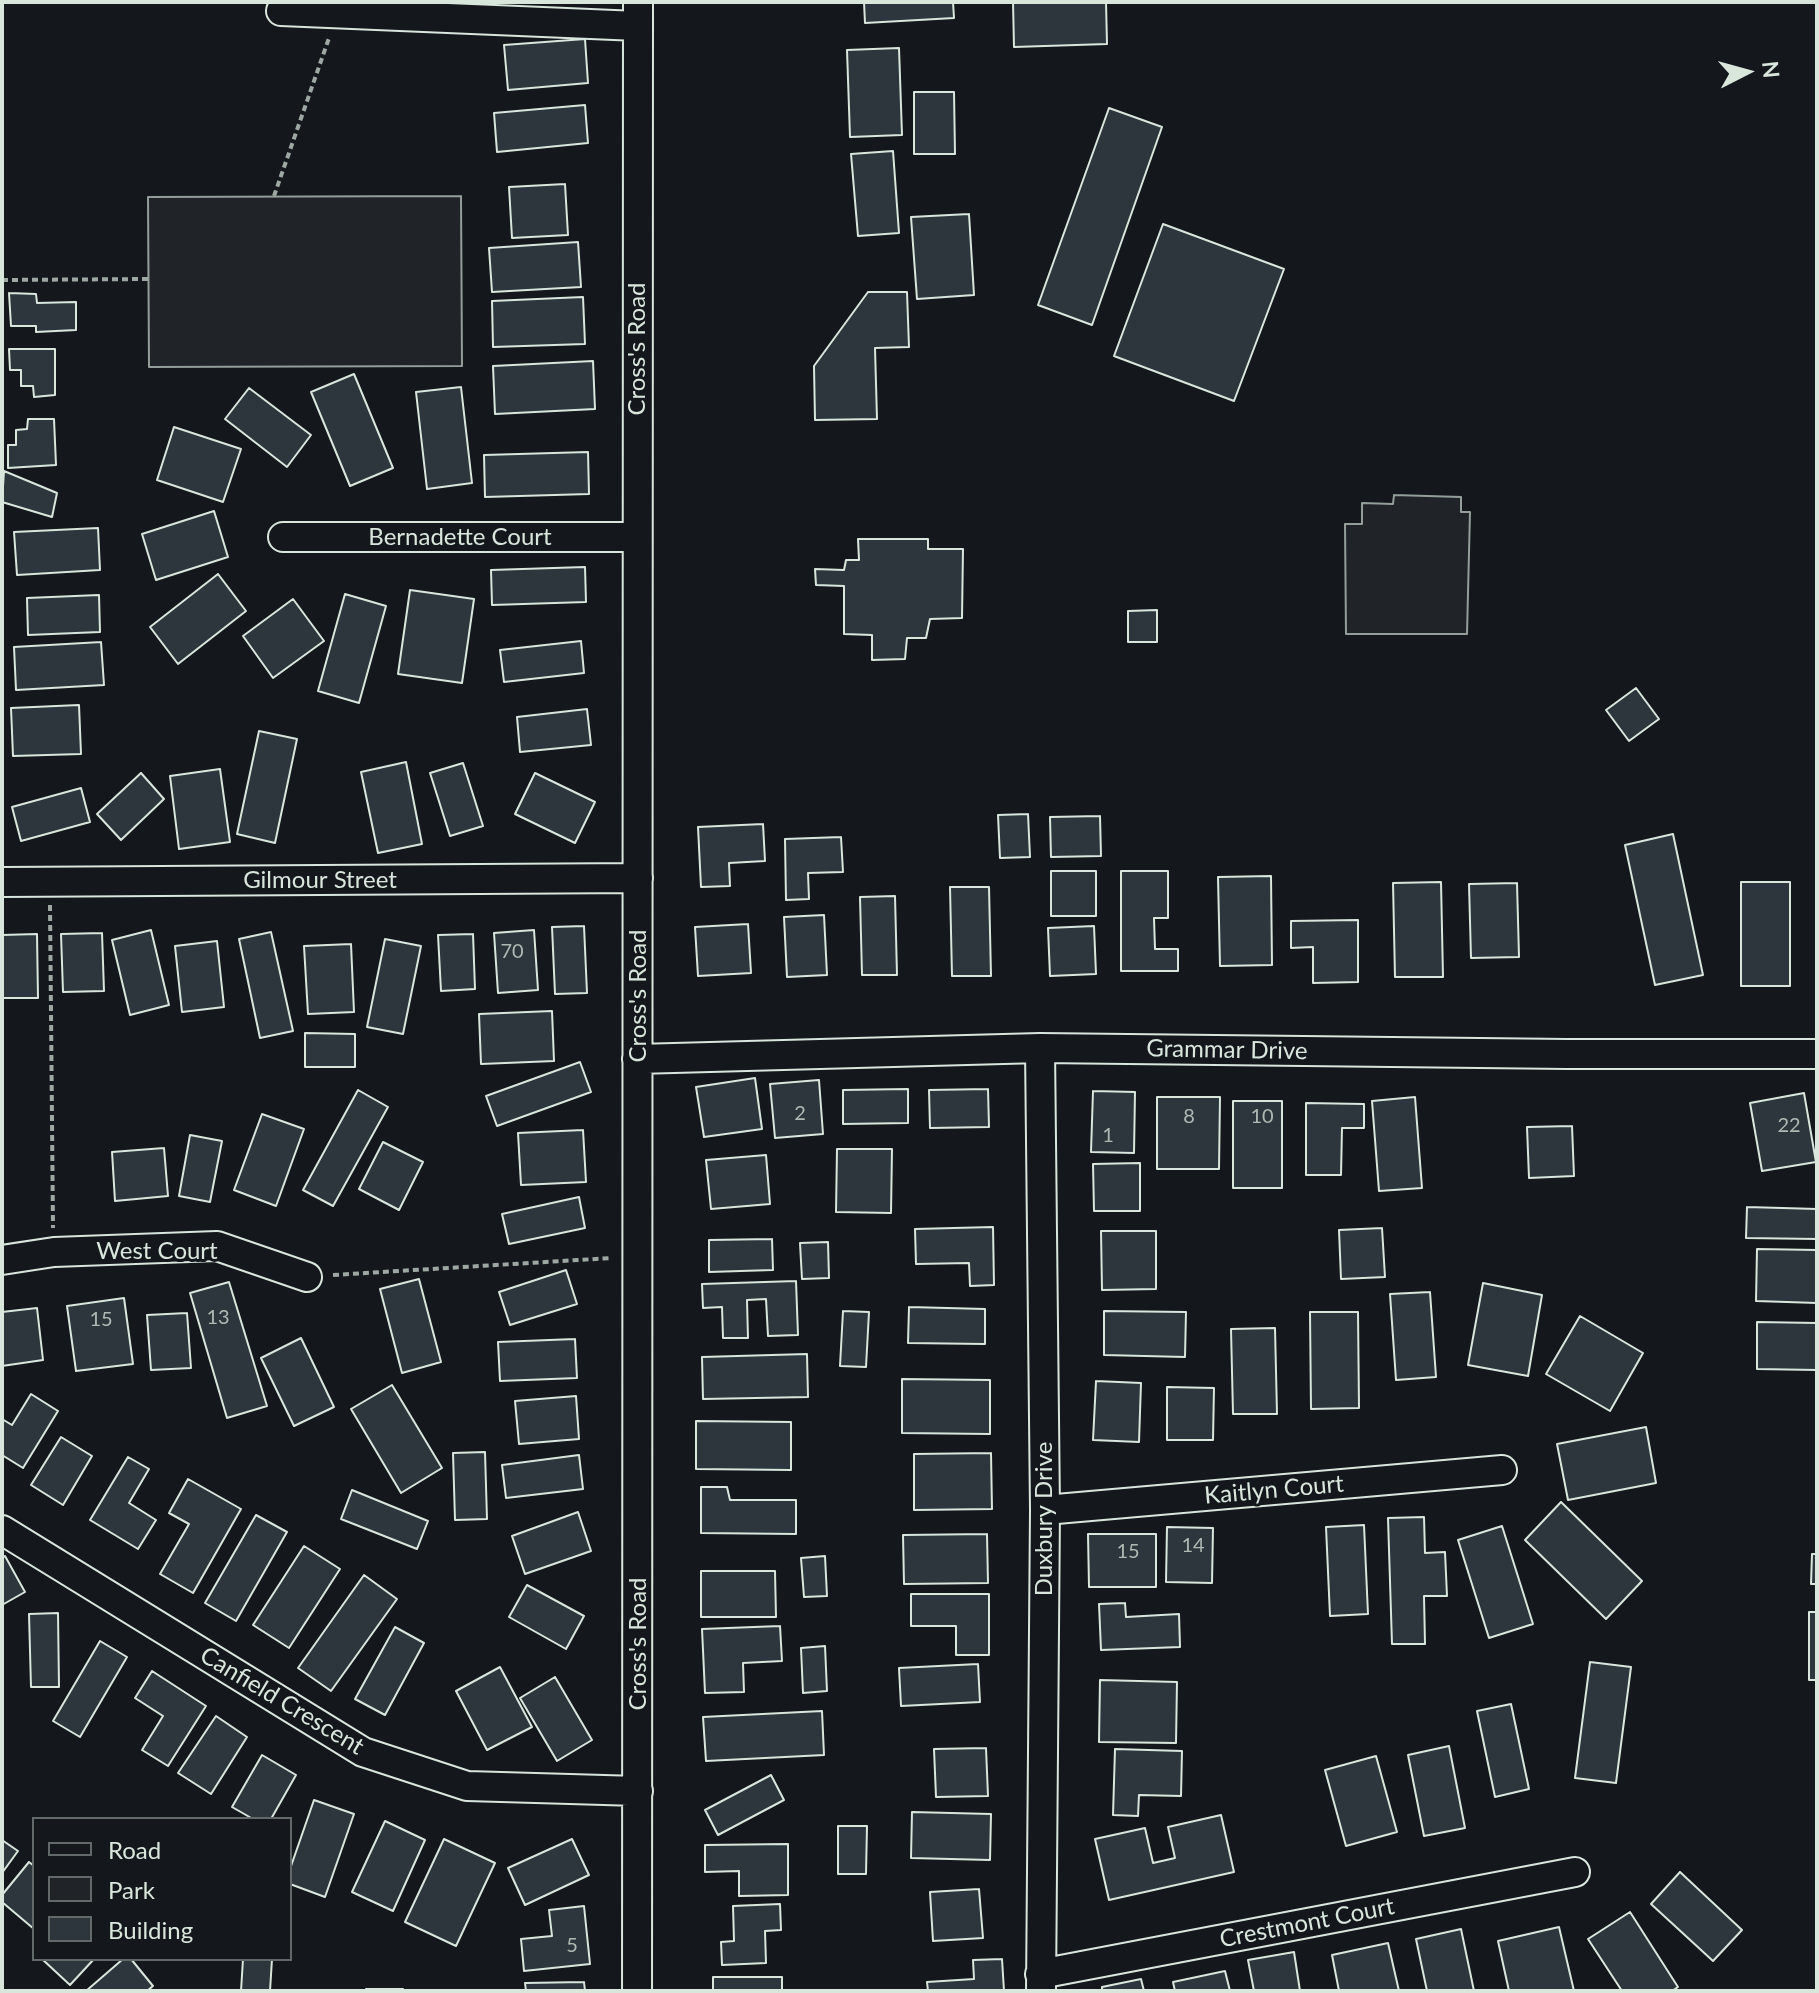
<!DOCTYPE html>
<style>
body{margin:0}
#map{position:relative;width:1819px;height:1993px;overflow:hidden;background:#14181c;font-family:Lato,sans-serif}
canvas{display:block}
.frame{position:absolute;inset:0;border:4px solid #d8e6dc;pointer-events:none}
.legend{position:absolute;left:32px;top:1817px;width:260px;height:144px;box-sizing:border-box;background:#14181c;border:2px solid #626a69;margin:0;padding:10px 14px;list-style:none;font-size:24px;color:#d8e6dc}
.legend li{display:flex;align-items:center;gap:16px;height:40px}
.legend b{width:40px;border:2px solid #626a69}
.north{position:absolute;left:1707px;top:32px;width:80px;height:80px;-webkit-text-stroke:6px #14181c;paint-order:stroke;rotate:84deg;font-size:22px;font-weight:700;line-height:32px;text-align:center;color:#d8e6dc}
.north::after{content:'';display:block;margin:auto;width:28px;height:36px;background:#d8e6dc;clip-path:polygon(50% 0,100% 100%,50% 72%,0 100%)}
</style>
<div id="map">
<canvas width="1819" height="1993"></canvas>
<div class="frame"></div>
<ul class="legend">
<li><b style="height:10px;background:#14181c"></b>Road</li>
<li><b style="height:22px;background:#202428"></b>Park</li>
<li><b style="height:22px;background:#2c363c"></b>Building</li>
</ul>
<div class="north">N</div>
</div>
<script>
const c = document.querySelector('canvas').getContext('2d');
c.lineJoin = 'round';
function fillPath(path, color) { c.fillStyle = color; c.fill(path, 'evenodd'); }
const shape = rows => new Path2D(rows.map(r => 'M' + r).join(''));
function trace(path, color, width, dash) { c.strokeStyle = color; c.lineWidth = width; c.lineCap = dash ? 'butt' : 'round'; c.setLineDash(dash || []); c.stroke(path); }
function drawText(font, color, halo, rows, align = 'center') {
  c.font = font + ' Lato,sans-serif'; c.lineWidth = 6; c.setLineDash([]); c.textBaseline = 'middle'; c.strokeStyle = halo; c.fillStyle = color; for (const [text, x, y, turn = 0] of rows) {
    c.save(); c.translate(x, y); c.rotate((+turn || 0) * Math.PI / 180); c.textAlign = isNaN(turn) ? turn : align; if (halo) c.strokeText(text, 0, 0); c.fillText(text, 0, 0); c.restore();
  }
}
const green = shape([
 [461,196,462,366,149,367,148,197,461,196],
 [1394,495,1461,497,1461,512,1470,512,1467,634,1346,634,1345,524,1362,524,1362,503,1393,504,1394,495]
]);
fillPath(green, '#202428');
trace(green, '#939e99', 2);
const building = shape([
 [864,2,953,2,954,18,865,23,864,2],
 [1013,2,1106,2,1107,44,1014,47,1013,2],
 [585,39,588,83,508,90,504,45,585,39],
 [899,48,902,135,850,137,847,50,899,48],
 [914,92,954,92,955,154,914,154,914,92],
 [585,105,588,143,497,152,494,113,585,105],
 [1109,108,1162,127,1092,325,1038,305,1109,108],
 [893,151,899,233,858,236,851,154,893,151],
 [565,184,568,235,512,238,509,187,565,184],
 [969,214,974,295,917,299,911,217,969,214],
 [1163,224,1284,269,1234,401,1114,356,1163,224],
 [578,242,581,287,492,292,489,248,578,242],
 [868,292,907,292,909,347,875,348,877,419,815,420,814,366,868,292],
 [9,293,36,294,37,303,76,302,76,330,36,332,36,326,11,326,9,293],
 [583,297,585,344,493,347,492,301,583,297],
 [9,349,55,349,55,395,34,397,33,386,21,386,21,370,10,370,9,349],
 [593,361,595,409,495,414,493,366,593,361],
 [354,374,393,468,350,486,311,392,354,374],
 [461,387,472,483,427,489,416,392,461,387],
 [249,388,311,435,287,467,225,419,249,388],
 [28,419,54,419,56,465,8,468,8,445,16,445,16,430,27,429,28,419],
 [174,427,241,449,223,502,157,480,174,427],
 [588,452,589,494,485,497,484,455,588,452],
 [4,471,57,493,52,517,2,502,4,471],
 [214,511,228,557,156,580,142,534,214,511],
 [98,528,100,570,17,575,14,532,98,528],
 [858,539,928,539,928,549,963,549,962,618,930,619,926,638,907,638,905,659,872,660,872,635,844,634,844,586,816,585,815,569,844,570,846,560,859,560,858,539],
 [585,567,586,602,492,605,491,570,585,567],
 [218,574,246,611,178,664,150,627,218,574],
 [410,590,474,599,462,683,398,674,410,590],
 [345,594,386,606,359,703,318,691,345,594],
 [99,595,100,632,28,635,27,598,99,595],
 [293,599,324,641,273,678,243,636,293,599],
 [1157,610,1157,642,1128,642,1128,611,1157,610],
 [581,641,584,673,504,682,500,650,581,641],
 [101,642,104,685,16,690,14,647,101,642],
 [1636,688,1659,719,1629,741,1606,710,1636,688],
 [79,705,81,754,13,756,11,708,79,705],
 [587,709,591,745,520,752,517,717,587,709],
 [259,731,297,739,275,843,237,834,259,731],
 [406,762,422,844,378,853,361,772,406,762],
 [463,763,483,826,450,836,430,773,463,763],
 [220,769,230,842,179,849,170,776,220,769],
 [141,773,164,799,121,840,97,814,141,773],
 [535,773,595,802,575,843,515,814,535,773],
 [81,788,90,822,21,841,12,807,81,788],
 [1028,814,1030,857,1000,858,998,815,1028,814],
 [1100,816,1101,856,1051,857,1050,817,1100,816],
 [763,824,765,861,729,863,730,886,701,887,698,827,763,824],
 [1673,834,1703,975,1655,985,1625,845,1673,834],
 [841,837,843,872,808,873,809,899,786,900,785,839,841,837],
 [1051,871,1096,871,1096,916,1051,916,1051,871],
 [1121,871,1168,871,1168,918,1154,918,1155,949,1178,949,1178,971,1121,971,1121,871],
 [1271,876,1272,965,1220,966,1218,877,1271,876],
 [1441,882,1443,977,1395,977,1393,883,1441,882],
 [1741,882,1790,882,1790,986,1741,986,1741,882],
 [1517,883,1519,957,1471,958,1469,884,1517,883],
 [950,887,989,887,991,976,952,976,950,887],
 [895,896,897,975,862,975,860,897,895,896],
 [824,915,827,975,787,977,784,917,824,915],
 [1358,920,1358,982,1313,983,1313,947,1291,948,1291,921,1358,920],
 [748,924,751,973,698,976,695,927,748,924],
 [584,926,587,993,555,994,552,927,584,926],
 [1094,926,1096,974,1050,976,1048,928,1094,926],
 [151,930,169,1005,130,1015,112,940,151,930],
 [534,930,538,990,498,993,494,933,534,930],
 [271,932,293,1031,260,1038,239,939,271,932],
 [102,933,104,991,63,992,61,934,102,933],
 [37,934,38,998,2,998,2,935,37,934],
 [473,934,475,989,441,991,438,935,473,934],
 [385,939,421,946,403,1034,367,1027,385,939],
 [217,941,224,1007,182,1012,175,946,217,941],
 [351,944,354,1012,308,1014,304,946,351,944],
 [552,1011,554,1061,481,1064,479,1014,552,1011],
 [305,1033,355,1034,355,1067,305,1067,305,1033],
 [580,1062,591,1092,497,1126,486,1096,580,1062],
 [755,1078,762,1129,704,1137,696,1087,755,1078],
 [819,1080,823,1134,775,1138,770,1084,819,1080],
 [908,1089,908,1123,843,1124,843,1090,908,1089],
 [988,1089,989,1127,930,1128,929,1090,988,1089],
 [358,1090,388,1107,333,1206,303,1190,358,1090],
 [1093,1091,1135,1092,1134,1153,1091,1152,1093,1091],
 [1804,1093,1816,1162,1762,1171,1750,1103,1804,1093],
 [1157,1097,1220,1097,1219,1169,1157,1169,1157,1097],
 [1415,1097,1422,1188,1379,1191,1372,1101,1415,1097],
 [1233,1101,1282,1101,1282,1188,1233,1188,1233,1101],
 [1306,1103,1364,1104,1364,1128,1342,1128,1341,1175,1306,1175,1306,1103],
 [262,1114,304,1129,276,1206,234,1190,262,1114],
 [1572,1126,1574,1176,1529,1178,1527,1127,1572,1126],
 [583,1130,586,1182,521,1185,518,1133,583,1130],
 [190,1135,222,1141,210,1202,179,1196,190,1135],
 [383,1142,423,1162,399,1210,359,1189,383,1142],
 [164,1148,168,1196,115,1201,112,1152,164,1148],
 [837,1149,892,1149,891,1213,836,1212,837,1149],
 [766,1155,770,1204,711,1209,706,1160,766,1155],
 [1140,1163,1140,1211,1094,1211,1093,1164,1140,1163],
 [579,1197,585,1228,509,1244,502,1214,579,1197],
 [1747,1207,1817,1209,1817,1239,1746,1238,1747,1207],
 [993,1227,994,1285,970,1286,969,1263,916,1264,915,1229,993,1227],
 [1382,1228,1385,1277,1341,1279,1339,1230,1382,1228],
 [1101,1231,1156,1231,1156,1289,1102,1290,1101,1231],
 [772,1239,773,1270,709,1272,709,1240,772,1239],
 [828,1242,829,1278,802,1279,800,1243,828,1242],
 [1757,1249,1817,1250,1817,1303,1756,1301,1757,1249],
 [566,1270,577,1304,510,1325,499,1292,566,1270],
 [419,1279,441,1362,402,1373,380,1289,419,1279],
 [796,1281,798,1335,768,1336,766,1299,747,1300,748,1338,723,1338,722,1307,703,1308,702,1284,796,1281],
 [229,1282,267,1406,227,1418,190,1293,229,1282],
 [1483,1283,1542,1295,1528,1376,1468,1365,1483,1283],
 [1430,1292,1436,1377,1396,1380,1390,1294,1430,1292],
 [124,1298,133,1364,76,1371,67,1306,124,1298],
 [909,1307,985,1309,985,1344,908,1343,909,1307],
 [37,1308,43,1360,2,1366,2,1312,37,1308],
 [843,1311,869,1312,866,1367,840,1366,843,1311],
 [1104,1311,1186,1312,1185,1357,1104,1355,1104,1311],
 [1310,1312,1358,1312,1359,1408,1311,1409,1310,1312],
 [187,1313,191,1368,151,1370,147,1315,187,1313],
 [1580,1316,1643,1353,1610,1411,1546,1374,1580,1316],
 [1757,1322,1817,1323,1817,1370,1757,1369,1757,1322],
 [1275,1328,1277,1414,1233,1414,1231,1329,1275,1328],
 [301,1338,334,1407,294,1426,261,1358,301,1338],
 [575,1339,577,1378,500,1381,498,1342,575,1339],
 [807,1354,808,1397,703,1399,702,1357,807,1354],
 [902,1379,990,1380,990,1434,902,1433,902,1379],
 [1096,1381,1141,1383,1139,1442,1093,1440,1096,1381],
 [392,1385,442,1468,401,1493,351,1409,392,1385],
 [1167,1387,1214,1388,1213,1440,1167,1440,1167,1387],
 [31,1394,58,1411,23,1468,2,1455,2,1419,12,1425,31,1394],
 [576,1396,579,1439,519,1444,515,1401,576,1396],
 [696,1421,791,1422,791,1470,696,1469,696,1421],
 [1646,1427,1656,1483,1568,1500,1557,1444,1646,1427],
 [61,1437,92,1456,63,1505,31,1485,61,1437],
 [485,1452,487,1519,455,1520,453,1453,485,1452],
 [991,1453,992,1509,914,1510,914,1454,991,1453],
 [579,1455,583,1489,506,1498,502,1465,579,1455],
 [128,1457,149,1469,129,1503,156,1520,138,1549,90,1520,128,1457],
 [188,1479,241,1509,193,1593,160,1574,189,1524,169,1513,188,1479],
 [701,1487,727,1487,730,1500,796,1500,796,1534,701,1533,701,1487],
 [352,1490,428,1521,417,1549,341,1519,352,1490],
 [1561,1502,1642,1581,1606,1619,1525,1540,1561,1502],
 [578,1512,591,1551,525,1574,512,1536,578,1512],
 [256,1515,287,1532,236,1621,205,1603,256,1515],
 [1424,1517,1425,1553,1445,1552,1447,1596,1424,1596,1425,1644,1392,1644,1388,1518,1424,1517],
 [1364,1525,1368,1614,1330,1616,1326,1527,1364,1525],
 [1502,1526,1533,1624,1489,1638,1458,1540,1502,1526],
 [1167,1527,1213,1528,1212,1583,1166,1582,1167,1527],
 [987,1534,988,1583,904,1584,903,1535,987,1534],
 [1088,1534,1156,1534,1156,1587,1089,1587,1088,1534],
 [304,1546,340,1569,289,1648,253,1625,304,1546],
 [1812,1554,1817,1554,1817,1584,1811,1584,1812,1554],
 [5,1556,25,1592,2,1605,2,1558,5,1556],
 [825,1556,827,1596,804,1597,801,1558,825,1556],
 [701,1571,775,1571,776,1617,701,1617,701,1571],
 [364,1575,397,1599,331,1691,298,1668,364,1575],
 [527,1585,584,1616,566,1649,509,1617,527,1585],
 [911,1594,989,1594,989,1655,956,1655,956,1626,911,1626,911,1594],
 [1125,1603,1126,1617,1179,1614,1180,1647,1101,1650,1099,1604,1125,1603],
 [1809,1612,1817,1612,1817,1680,1809,1680,1809,1612],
 [58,1613,59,1687,31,1687,29,1614,58,1613],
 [780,1626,782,1661,743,1663,744,1692,705,1693,702,1629,780,1626],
 [395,1627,424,1643,385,1715,355,1699,395,1627],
 [100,1641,127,1657,80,1737,53,1721,100,1641],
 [825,1646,827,1691,803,1693,801,1648,825,1646],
 [1590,1662,1631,1667,1616,1783,1575,1778,1590,1662],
 [978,1664,980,1702,901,1706,899,1668,978,1664],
 [500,1667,532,1727,487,1750,456,1691,500,1667],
 [152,1671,206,1706,168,1766,142,1750,163,1716,135,1698,152,1671],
 [555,1677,592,1740,557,1761,520,1698,555,1677],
 [1100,1680,1177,1682,1176,1743,1099,1742,1100,1680],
 [1511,1704,1529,1789,1495,1797,1477,1711,1511,1704],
 [822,1711,824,1755,706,1761,703,1717,822,1711],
 [216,1716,247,1737,211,1794,178,1773,216,1716],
 [1449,1746,1465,1828,1424,1836,1408,1755,1449,1746],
 [986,1748,988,1796,936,1797,934,1749,986,1748],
 [1115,1749,1182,1751,1181,1796,1139,1795,1138,1816,1113,1815,1115,1749],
 [262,1755,296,1775,271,1819,253,1819,232,1807,262,1755],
 [1376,1756,1397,1832,1346,1846,1325,1770,1376,1756],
 [771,1775,784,1800,718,1835,705,1810,771,1775],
 [314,1800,354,1814,325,1897,290,1884,290,1869,314,1800],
 [912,1812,991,1814,990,1860,911,1858,912,1812],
 [1221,1815,1234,1872,1109,1900,1095,1839,1145,1828,1153,1863,1175,1858,1168,1827,1221,1815],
 [385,1821,425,1840,393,1911,352,1892,385,1821],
 [838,1826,867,1826,866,1874,838,1874,838,1826],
 [444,1839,495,1863,456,1946,405,1922,444,1839],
 [572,1839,589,1875,525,1905,508,1868,572,1839],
 [2,1840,18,1851,2,1873,2,1840],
 [788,1844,788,1895,739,1896,739,1871,705,1872,705,1845,788,1844],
 [29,1862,34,1866,34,1929,2,1902,2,1895,29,1862],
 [1680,1872,1742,1930,1713,1961,1651,1904,1680,1872],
 [979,1889,983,1938,933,1941,930,1892,979,1889],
 [780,1904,781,1930,765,1931,766,1963,722,1965,721,1942,734,1941,733,1906,780,1904],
 [584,1906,590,1964,524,1971,521,1939,552,1936,549,1910,584,1906],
 [1630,1912,1678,1987,1672,1991,1622,1991,1588,1939,1630,1912],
 [1559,1927,1574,1991,1509,1991,1498,1941,1559,1927],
 [1461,1929,1474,1991,1427,1991,1416,1939,1461,1929],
 [1388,1943,1399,1991,1339,1991,1332,1955,1388,1943],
 [1294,1952,1300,1991,1254,1991,1248,1960,1294,1952],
 [42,1959,94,1959,70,1985,42,1959],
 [123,1959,131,1959,153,1986,147,1991,86,1991,123,1959],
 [243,1959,272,1959,270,1991,241,1991,243,1959],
 [1002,1959,1004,1991,928,1991,927,1982,974,1979,973,1960,1002,1959],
 [1225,1971,1230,1991,1175,1991,1173,1982,1225,1971],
 [713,1977,782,1977,782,1991,713,1991,713,1977],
 [1141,1979,1144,1991,1102,1991,1102,1987,1141,1979],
 [584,1982,585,1991,526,1991,525,1983,584,1982],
 [366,1989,403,1989,403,1991,366,1991,366,1989]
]);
fillPath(building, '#2c363c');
trace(building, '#d8e6dc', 2);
const minor = shape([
 [281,11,638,26],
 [283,537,636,537],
 [2,882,638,878],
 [1040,1048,1045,1510,1041,1991],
 [637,1059,1040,1048,1567,1054,1817,1054],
 [2,1260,54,1252,217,1246,307,1277],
 [1045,1510,1502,1470],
 [2,1530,363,1752,467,1786,638,1791],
 [1040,1974,1575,1872],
 [637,1991,638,2]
]);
trace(minor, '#d8e6dc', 32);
trace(shape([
 [274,196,329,38],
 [2,280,148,279],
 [50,905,53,1228],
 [333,1275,611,1258]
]), '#9da8a2', 4, [6, 4]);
trace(minor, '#14181c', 28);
drawText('20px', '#adbab4', null, [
 ["70",512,952],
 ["2",800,1114],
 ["8",1189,1117],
 ["10",1262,1117],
 ["22",1789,1126],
 ["1",1108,1136],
 ["13",218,1318],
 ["15",101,1320],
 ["14",1193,1546],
 ["15",1128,1552],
 ["5",572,1946]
]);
drawText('24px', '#d8e6dc', '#14181c', [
 ["Cross's Road",637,349,-90],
 ["Bernadette Court",460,537],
 ["Gilmour Street",320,880],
 ["Cross's Road",638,996,-90],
 ["Grammar Drive",1227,1050,1],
 ["West Court",157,1251],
 ["Kaitlyn Court",1274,1490,-5],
 ["Duxbury Drive",1044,1519,-90],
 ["Cross's Road",638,1644,-90],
 ["Canfield Crescent",282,1701,31],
 ["Crestmont Court",1307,1923,-11]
]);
</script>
